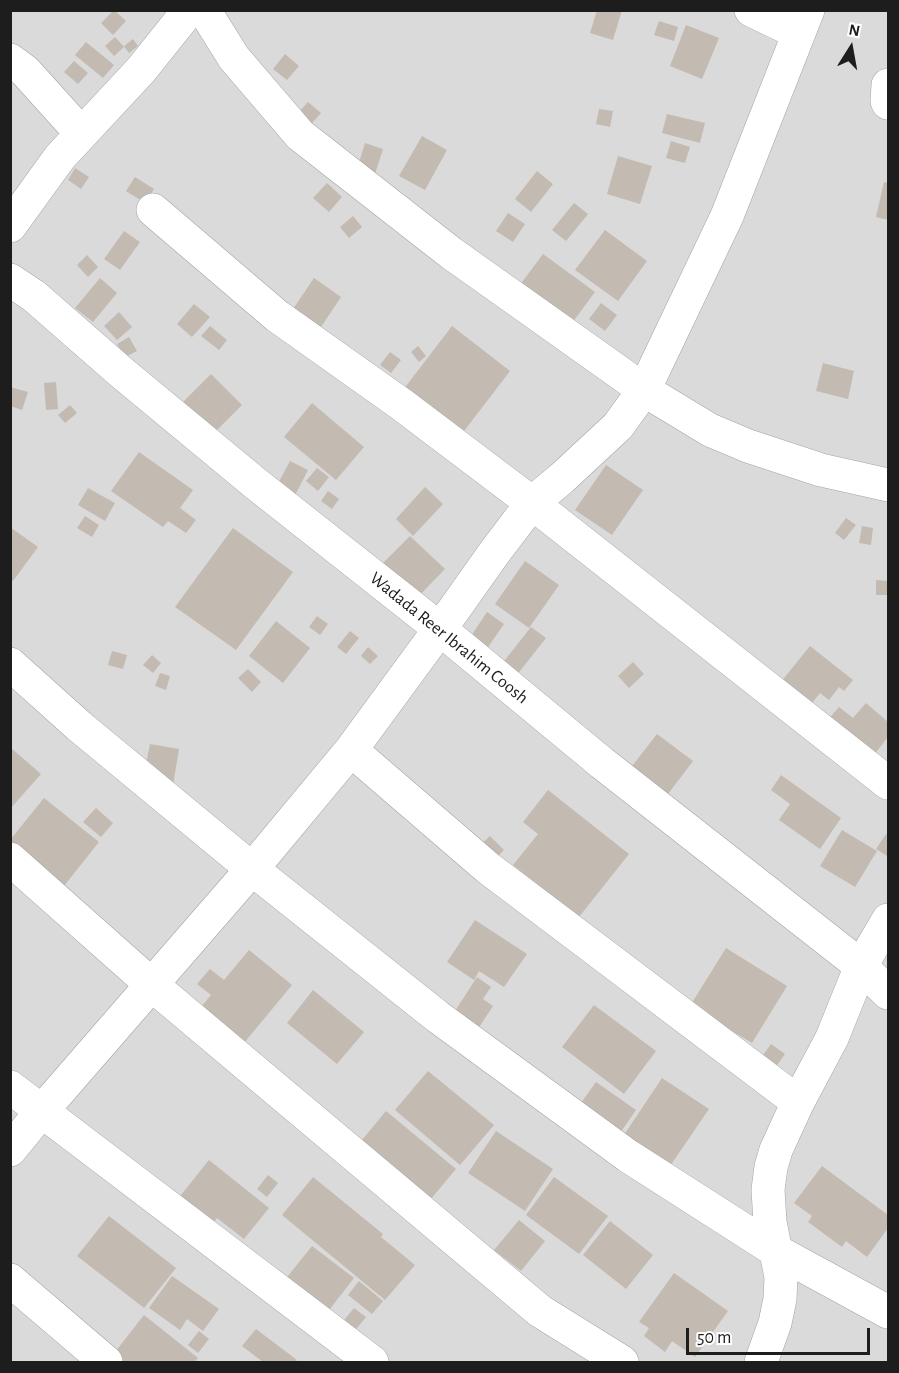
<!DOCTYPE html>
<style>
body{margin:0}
#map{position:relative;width:899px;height:1373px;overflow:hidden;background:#eeece3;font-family:"Alegreya Sans",sans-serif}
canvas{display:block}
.frame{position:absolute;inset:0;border:12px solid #1d1d1d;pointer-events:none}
.north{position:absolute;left:821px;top:18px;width:60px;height:60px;-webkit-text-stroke:4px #fff;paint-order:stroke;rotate:11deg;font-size:16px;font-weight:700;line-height:24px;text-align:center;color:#1d1d1d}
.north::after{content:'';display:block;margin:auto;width:21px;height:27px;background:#1d1d1d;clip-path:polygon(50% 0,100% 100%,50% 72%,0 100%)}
.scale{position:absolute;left:686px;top:1328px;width:184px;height:27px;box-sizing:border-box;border:3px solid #1d1d1d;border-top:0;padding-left:8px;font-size:18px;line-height:21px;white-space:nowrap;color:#1d1d1d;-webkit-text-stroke:4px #fff;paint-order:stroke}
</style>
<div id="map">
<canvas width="899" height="1373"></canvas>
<div class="frame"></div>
<div class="north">N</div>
<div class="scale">50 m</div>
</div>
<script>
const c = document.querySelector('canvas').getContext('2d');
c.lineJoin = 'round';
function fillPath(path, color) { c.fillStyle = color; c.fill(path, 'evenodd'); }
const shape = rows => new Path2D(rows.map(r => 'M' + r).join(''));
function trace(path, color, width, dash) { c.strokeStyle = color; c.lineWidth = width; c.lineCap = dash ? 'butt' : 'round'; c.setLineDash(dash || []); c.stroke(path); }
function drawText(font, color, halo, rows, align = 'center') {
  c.font = font + ' "Alegreya Sans",sans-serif'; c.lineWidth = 4.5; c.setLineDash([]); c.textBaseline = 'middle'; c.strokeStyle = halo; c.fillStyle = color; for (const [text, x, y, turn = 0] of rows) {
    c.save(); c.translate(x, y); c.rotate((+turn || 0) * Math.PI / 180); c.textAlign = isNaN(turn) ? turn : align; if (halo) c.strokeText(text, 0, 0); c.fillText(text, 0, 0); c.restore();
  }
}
fillPath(shape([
 [11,11,888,11,888,1362,11,1362]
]), '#dbdada');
fillPath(shape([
 [114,10,126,21,113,35,101,23],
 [597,10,622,10,613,40,590,33],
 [659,21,678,27,674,41,654,35],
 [686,25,719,38,702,79,670,66],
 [115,37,124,47,114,56,105,46],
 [133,39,138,46,129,53,124,46],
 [86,42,114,65,103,78,75,55],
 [285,54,299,66,287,80,273,69],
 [74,61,88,73,78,84,64,72],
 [308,102,321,113,306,130,293,119],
 [599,109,613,111,610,127,596,124],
 [667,114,705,123,700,143,662,133],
 [422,136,447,150,425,190,399,176],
 [671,141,690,147,685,163,666,158],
 [365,143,383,149,375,174,357,169],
 [618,156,652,166,640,204,607,194],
 [75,168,89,177,81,189,68,180],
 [537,171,553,184,531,212,515,199],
 [135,177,154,189,145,203,126,191],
 [884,182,888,183,888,220,876,217],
 [327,183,342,197,329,212,313,198],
 [574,203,588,214,566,241,552,230],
 [508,213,525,224,513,242,496,231],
 [353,216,362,227,349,238,340,227],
 [605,230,647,261,618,301,575,270],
 [124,231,140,242,120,270,104,259],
 [543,254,595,292,572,323,520,285],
 [87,255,98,267,88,277,77,265],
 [100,278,117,293,93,322,75,308],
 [314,278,341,297,317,333,289,315],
 [601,303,617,315,605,331,589,319],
 [194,304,210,317,192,337,177,324],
 [119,312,132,327,117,340,104,326],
 [210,326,227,340,219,350,201,336],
 [452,326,510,371,461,435,403,390],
 [129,337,137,351,125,357,117,344],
 [418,346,426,356,419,362,411,352],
 [390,352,401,360,391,373,380,365],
 [823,363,854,371,848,399,816,391],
 [211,374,242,405,210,437,179,406],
 [56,382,58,409,46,410,44,383],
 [10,387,28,392,22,410,10,406],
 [312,403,364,447,336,480,284,437],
 [70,405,77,413,65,423,58,415],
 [139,452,193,490,180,508,196,520,186,533,168,521,163,527,111,491],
 [290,461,308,470,291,503,273,493],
 [606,465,643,490,612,535,575,510],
 [317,468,329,477,318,491,306,481],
 [425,487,443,504,413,536,396,519],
 [88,488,115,503,105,521,78,505],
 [328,491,339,499,332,509,321,501],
 [85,516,99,525,92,537,77,528],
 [846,518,856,525,844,540,835,533],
 [862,526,873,528,871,545,859,543],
 [10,527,38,547,13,581,10,579],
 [233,528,293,572,236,650,175,607],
 [410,536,445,569,413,602,378,568],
 [525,561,559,585,529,628,495,604],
 [876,580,888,581,888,595,876,595],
 [487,612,504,624,484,653,467,642],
 [317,616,328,624,320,635,309,627],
 [276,621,310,648,283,683,249,656],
 [531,627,546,638,516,676,501,665],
 [350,631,359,638,346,654,337,647],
 [810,646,853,680,844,691,839,687,829,700,820,693,809,707,780,683],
 [368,647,378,656,370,664,361,656],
 [112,651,127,655,123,669,108,665],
 [152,655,161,663,153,673,143,665],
 [633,662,644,674,629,688,618,676],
 [248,669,261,682,252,692,238,678],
 [160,673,170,676,166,690,155,686],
 [866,703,888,722,888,737,870,760,825,723,839,707,853,718],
 [657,734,693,761,665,798,629,770],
 [150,744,179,749,173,785,143,779],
 [10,747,41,774,10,809],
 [781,775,841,818,820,849,779,820,790,804,771,790],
 [548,790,629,854,579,917,513,865,538,834,523,822],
 [44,798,99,842,60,891,10,851,10,840],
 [96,808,113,823,101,837,83,822],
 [842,830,877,851,855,887,820,866],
 [886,834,888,836,887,856,876,849],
 [490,836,504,850,492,862,477,848],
 [475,920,527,954,504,987,479,971,474,980,447,962],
 [726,948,787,986,752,1043,690,1006],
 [249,950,292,985,244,1043,201,1007,211,995,197,984,210,969,224,980],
 [477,977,491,987,483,999,493,1006,472,1038,448,1022],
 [313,990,364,1032,337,1064,287,1023],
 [594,1005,656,1051,624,1094,562,1047],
 [771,1044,785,1054,772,1072,758,1062],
 [428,1071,494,1125,460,1165,395,1110],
 [662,1078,709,1109,668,1169,622,1138],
 [596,1082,636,1110,614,1142,573,1114],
 [386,1111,456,1169,430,1200,357,1146],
 [496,1131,553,1169,525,1211,468,1173],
 [209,1160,269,1208,244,1239,217,1218,211,1226,177,1200],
 [822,1166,888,1215,888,1228,867,1257,846,1241,842,1247,808,1222,812,1216,794,1203],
 [268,1175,278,1183,267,1197,257,1189],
 [313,1177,383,1234,381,1237,415,1265,385,1300,282,1215],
 [554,1177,608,1216,579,1254,526,1215],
 [109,1216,176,1268,144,1308,77,1256],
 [519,1220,545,1241,521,1271,494,1250],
 [610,1221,653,1255,626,1289,583,1255],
 [312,1246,354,1278,326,1314,284,1281],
 [674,1273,728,1311,695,1357,672,1341,665,1352,644,1336,649,1328,639,1322],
 [172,1276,219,1309,203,1331,187,1319,180,1330,149,1308],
 [359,1281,383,1301,372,1314,348,1295],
 [354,1308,366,1317,348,1339,336,1330],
 [144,1315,198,1358,194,1362,108,1361],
 [256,1329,297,1360,295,1362,263,1362,242,1346],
 [199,1331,209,1339,198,1353,188,1345]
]), '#c3bab2');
const minor = shape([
 [204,10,234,58,300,135,451,253,644,390,710,430,748,446,821,470,888,485],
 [751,10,799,33],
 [10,60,25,71,81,133],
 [888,85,887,101,888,103],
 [153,210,277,316,401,404,532,503,888,783],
 [10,226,60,157,141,70,189,10],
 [10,280,34,296,121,372,255,483,440,629,602,763,861,966,888,993],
 [10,664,79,726,252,869,438,1017,628,1156,778,1252,888,1312],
 [351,750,488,868,798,1102],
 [10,859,152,985,540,1311,622,1362],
 [10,1087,372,1362],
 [10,1150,41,1112,252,869,351,750,453,611,494,553,532,503,562,478,618,426,644,390,727,216,808,10],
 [10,1280,106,1362],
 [761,1362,775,1323,780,1299,781,1277,770,1222,768,1190,771,1167,776,1150,798,1102,832,1038,861,966,888,920]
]);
trace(minor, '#a4a4a4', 34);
trace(minor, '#fff', 33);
drawText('18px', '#1d1d1d', '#fff', [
 ["Wadada Reer Ibrahim Coosh",449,638,39]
]);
</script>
